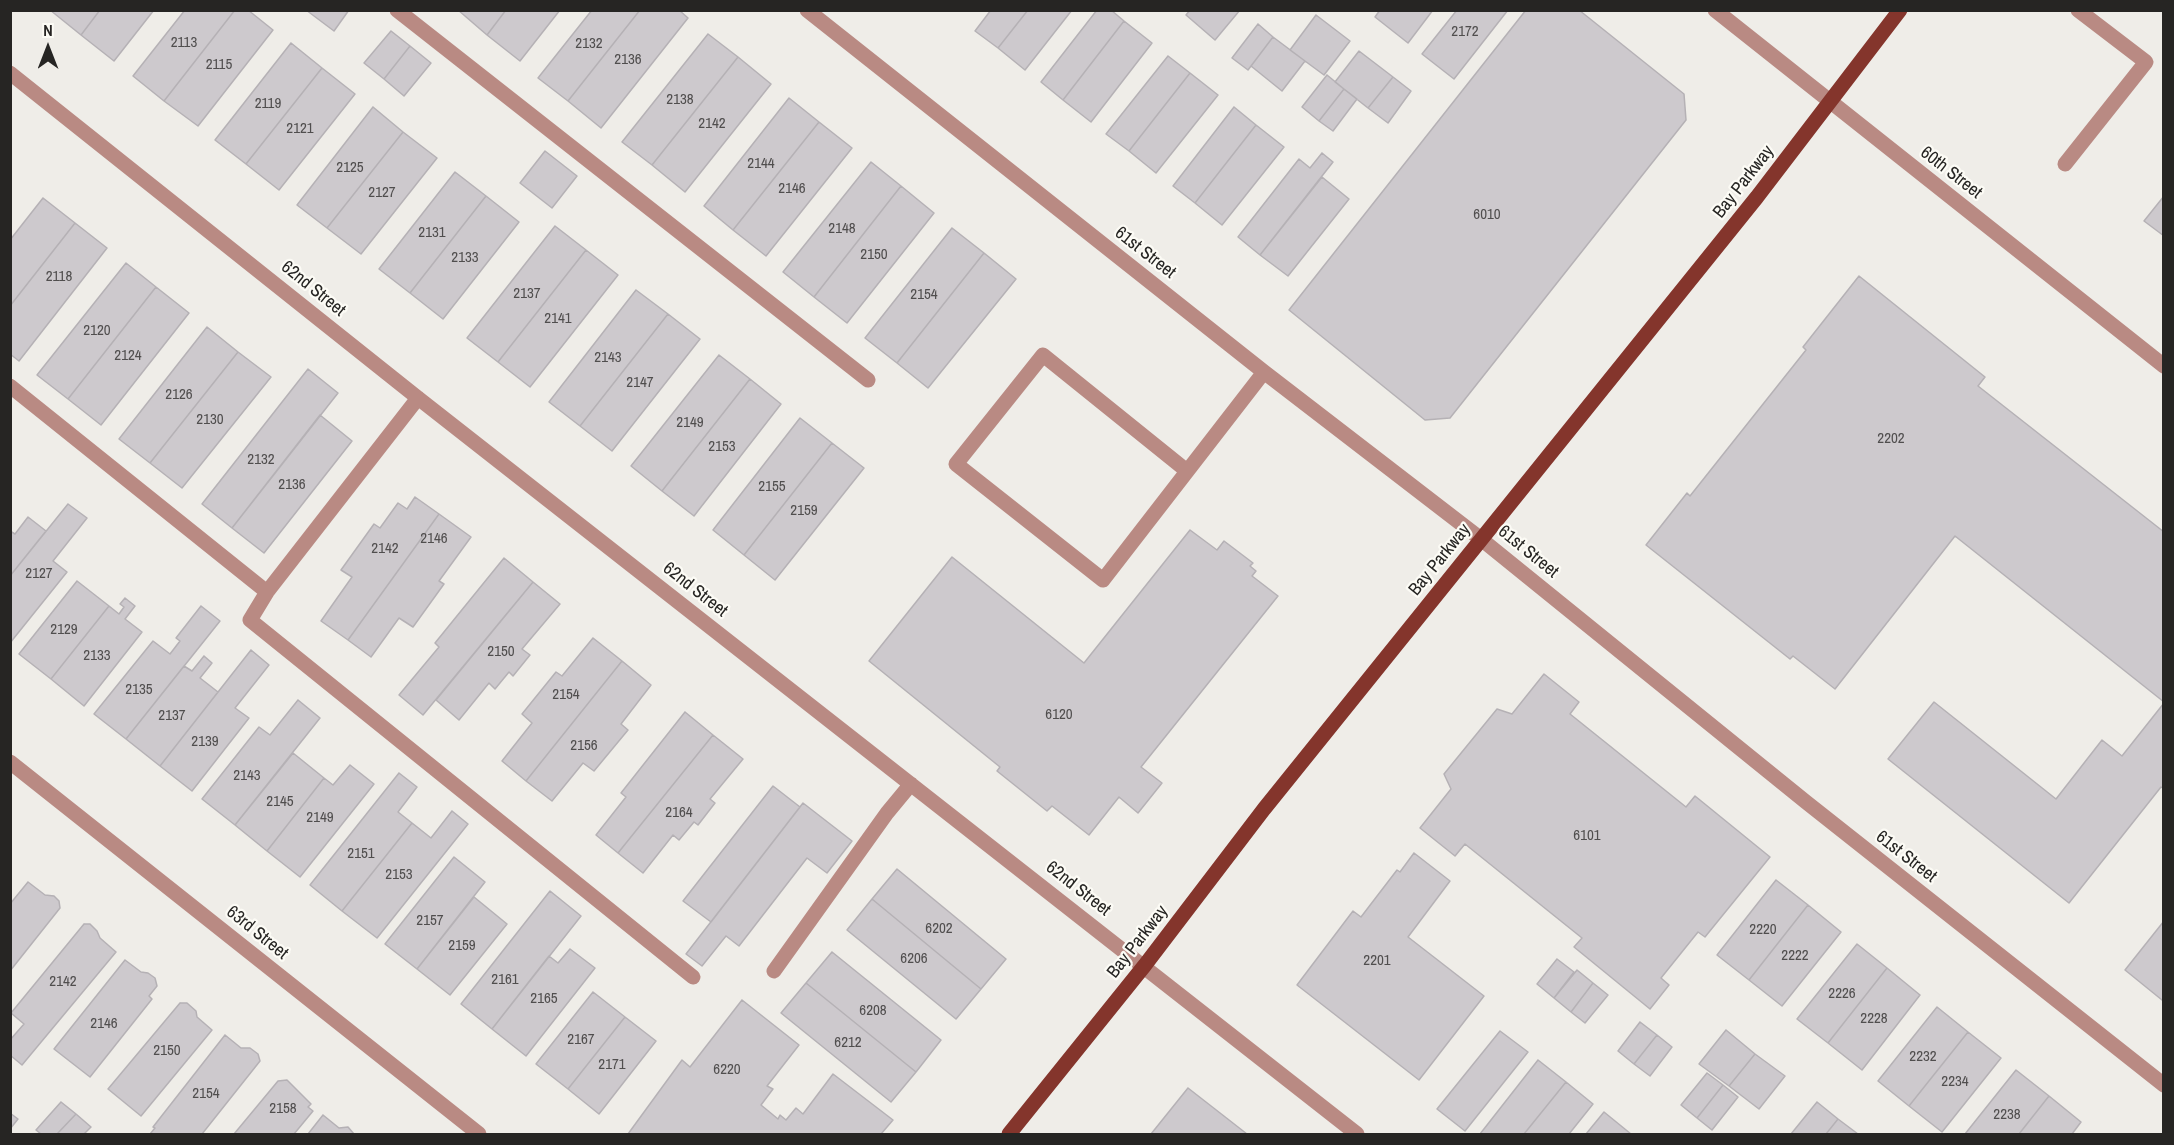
<!DOCTYPE html>
<style>
body{margin:0}
#map{position:relative;width:2174px;height:1145px;overflow:hidden;background:#efede8;font-family:"Archivo Narrow",sans-serif}
canvas{display:block}
.frame{position:absolute;inset:0;border:12px solid #262523;pointer-events:none}
.north{position:absolute;left:18px;top:18px;width:60px;height:60px;-webkit-text-stroke:4px #fcfbf5;paint-order:stroke;rotate:0deg;font-size:16px;font-weight:700;line-height:24px;text-align:center;color:#262523}
.north::after{content:'';display:block;margin:auto;width:21px;height:27px;background:#262523;clip-path:polygon(50% 0,100% 100%,50% 72%,0 100%)}
</style>
<div id="map">
<canvas width="2174" height="1145"></canvas>
<div class="frame"></div>
<div class="north">N</div>
</div>
<script>
const c = document.querySelector('canvas').getContext('2d');
c.lineJoin = 'round';
function fillPath(path, color) { c.fillStyle = color; c.fill(path, 'evenodd'); }
const shape = rows => new Path2D(rows.map(r => 'M' + r).join(''));
function trace(path, color, width, dash) { c.strokeStyle = color; c.lineWidth = width; c.lineCap = dash ? 'butt' : 'round'; c.setLineDash(dash || []); c.stroke(path); }
function drawText(font, color, halo, rows, align = 'center') {
  c.font = font + ' "Archivo Narrow",sans-serif'; c.lineWidth = 4.5; c.setLineDash([]); c.textBaseline = 'middle'; c.strokeStyle = halo; c.fillStyle = color; for (const [text, x, y, turn = 0] of rows) {
    c.save(); c.translate(x, y); c.rotate((+turn || 0) * Math.PI / 180); c.textAlign = isNaN(turn) ? turn : align; if (halo) c.strokeText(text, 0, 0); c.fillText(text, 0, 0); c.restore();
  }
}
const building = shape([
 [50,10,100,10,81,35,50,10],
 [100,10,154,10,114,61,81,35,100,10],
 [185,10,235,10,164,101,133,76,185,10],
 [235,10,248,10,273,30,198,126,164,101,235,10],
 [306,10,349,10,334,31,306,10],
 [458,10,506,10,487,35,458,10],
 [506,10,560,10,520,61,487,35,506,10],
 [592,10,640,10,568,101,538,78,592,10],
 [640,10,679,10,688,18,601,128,568,101,640,10],
 [991,10,1028,10,998,48,975,31,991,10],
 [1028,10,1072,10,1025,70,998,48,1028,10],
 [1097,10,1111,10,1124,21,1063,100,1041,82,1097,10],
 [1190,10,1240,10,1215,40,1186,15,1190,10],
 [1380,10,1433,10,1408,43,1375,17,1380,10],
 [1457,10,1508,10,1454,79,1422,54,1457,10],
 [1526,10,1579,10,1684,94,1686,120,1450,418,1425,420,1289,310,1526,10],
 [1316,15,1350,41,1324,75,1290,50,1316,15],
 [1124,21,1152,43,1091,122,1063,100,1124,21],
 [1258,24,1273,37,1248,70,1232,58,1258,24],
 [391,31,410,46,384,79,364,63,391,31],
 [708,34,738,57,652,165,622,142,708,34],
 [1273,37,1305,61,1282,91,1251,66,1273,37],
 [291,43,322,68,246,164,215,140,291,43],
 [410,46,431,63,404,96,384,79,410,46],
 [1359,51,1393,77,1368,108,1335,82,1359,51],
 [1168,56,1190,73,1129,151,1106,134,1168,56],
 [738,57,771,84,685,192,652,165,738,57],
 [322,68,355,94,279,190,246,164,322,68],
 [1190,73,1218,95,1156,173,1129,151,1190,73],
 [1327,75,1344,89,1319,121,1302,107,1327,75],
 [1393,77,1411,91,1388,123,1368,108,1393,77],
 [1344,89,1357,99,1333,131,1319,121,1344,89],
 [789,98,819,122,733,230,704,206,789,98],
 [373,107,403,132,327,228,297,205,373,107],
 [1234,107,1256,125,1195,203,1173,186,1234,107],
 [819,122,852,148,766,256,733,230,819,122],
 [1256,125,1284,147,1222,225,1195,203,1256,125],
 [403,132,437,158,361,254,327,228,403,132],
 [545,151,577,176,552,208,520,183,545,151],
 [1322,153,1333,162,1260,255,1238,237,1299,159,1310,168,1322,153],
 [871,162,901,186,814,297,783,272,871,162],
 [455,172,486,196,410,293,379,269,455,172],
 [1322,177,1349,199,1288,276,1260,255,1322,177],
 [901,186,934,213,847,323,814,297,901,186],
 [486,196,519,222,443,319,410,293,486,196],
 [2164,196,2164,236,2144,221,2164,196],
 [43,198,75,223,10,306,10,240,43,198],
 [75,223,107,248,19,361,10,354,10,306,75,223],
 [555,226,586,250,498,362,467,338,555,226],
 [952,228,984,253,897,363,865,338,952,228],
 [586,250,618,275,530,387,498,362,586,250],
 [984,253,1016,279,928,388,897,363,984,253],
 [126,263,156,287,68,399,37,375,126,263],
 [1859,276,1985,377,1978,386,2164,532,2164,702,1955,536,1835,689,1793,656,1790,659,1646,545,1687,493,1690,496,1806,350,1803,347,1859,276],
 [156,287,189,313,101,425,68,399,156,287],
 [636,290,668,314,580,426,549,402,636,290],
 [668,314,700,339,612,451,580,426,668,314],
 [207,327,238,352,150,463,119,439,207,327],
 [238,352,271,377,182,488,150,463,238,352],
 [719,355,750,379,662,491,631,466,719,355],
 [308,369,338,393,232,528,202,504,308,369],
 [750,379,781,404,694,516,662,491,750,379],
 [320,415,352,441,264,553,232,528,320,415],
 [800,418,832,443,744,555,713,530,800,418],
 [832,443,864,468,775,580,744,555,832,443],
 [415,497,439,514,348,640,321,621,352,577,341,570,374,524,380,528,398,503,407,509,415,497],
 [68,504,87,518,53,561,67,572,10,643,10,576,68,504],
 [439,514,471,537,439,581,444,584,413,627,399,618,371,657,348,640,439,514],
 [28,517,46,531,10,576,10,531,15,534,28,517],
 [1190,530,1217,550,1224,541,1253,563,1250,566,1256,571,1252,576,1278,596,1141,767,1162,783,1138,813,1119,797,1089,835,1052,806,1047,811,997,771,1000,767,869,661,952,557,1084,663,1190,530],
 [504,558,533,582,423,715,399,695,439,647,435,643,504,558],
 [77,581,109,606,51,679,19,654,77,581],
 [533,582,560,604,522,649,530,655,513,676,509,672,495,689,489,683,459,720,436,700,533,582],
 [125,598,135,606,125,619,142,632,84,706,51,679,109,606,119,614,124,607,120,604,125,598],
 [201,606,220,621,126,739,94,714,153,641,170,654,180,641,176,638,201,606],
 [593,638,622,661,526,781,502,761,532,723,522,714,556,672,562,676,593,638],
 [251,650,269,665,235,708,249,718,192,791,160,766,251,650],
 [204,656,212,663,200,678,218,692,160,766,126,739,184,666,192,671,204,656],
 [622,661,651,685,621,724,628,730,594,771,583,763,552,801,526,781,622,661],
 [1544,674,1579,702,1570,714,1686,807,1695,796,1770,857,1705,937,1698,932,1661,978,1669,985,1650,1009,1574,947,1582,938,1465,844,1455,856,1420,828,1451,789,1444,774,1497,709,1512,714,1544,674],
 [298,700,320,718,235,825,202,799,259,727,270,735,298,700],
 [1934,702,2056,799,2102,740,2122,756,2164,703,2164,789,2161,787,2069,903,1888,759,1934,702],
 [685,712,713,735,618,853,596,835,626,797,621,793,685,712],
 [713,735,743,759,710,799,715,803,698,825,694,822,679,840,673,835,643,873,618,853,713,735],
 [293,753,324,778,267,851,235,825,293,753],
 [350,765,374,784,300,877,267,851,324,778,333,785,350,765],
 [399,773,417,787,398,812,412,823,342,911,310,885,399,773],
 [773,786,800,807,711,922,683,901,773,786],
 [803,803,852,841,827,873,807,858,739,946,726,936,702,966,686,954,803,803],
 [452,811,468,824,377,938,342,911,412,823,431,838,452,811],
 [1414,853,1450,881,1408,937,1484,996,1419,1080,1297,985,1353,911,1361,917,1397,870,1400,872,1414,853],
 [454,857,485,882,417,969,385,944,454,857],
 [897,869,1006,959,981,989,872,899,897,869],
 [1776,880,1808,905,1749,980,1717,955,1776,880],
 [28,882,45,895,54,896,59,901,60,908,10,971,10,904,28,882],
 [550,891,581,916,492,1029,461,1004,550,891],
 [474,897,507,924,450,995,417,969,474,897],
 [872,899,981,989,956,1019,847,930,872,899],
 [1808,905,1841,932,1782,1006,1749,980,1808,905],
 [2164,921,2164,998,2162,1000,2125,970,2164,921],
 [84,924,90,924,97,931,100,938,116,952,22,1065,10,1055,10,1040,24,1024,11,1013,84,924],
 [1857,944,1887,968,1828,1043,1797,1019,1857,944],
 [570,949,595,968,526,1056,492,1029,549,956,558,963,570,949],
 [832,952,941,1040,916,1072,806,983,832,952],
 [1557,959,1574,972,1554,998,1537,984,1557,959],
 [125,960,141,972,148,973,155,978,157,986,149,996,152,999,90,1077,54,1049,125,960],
 [1887,968,1920,995,1862,1070,1828,1043,1887,968],
 [1577,970,1593,983,1571,1012,1554,998,1577,970],
 [806,983,916,1072,891,1102,781,1013,806,983],
 [1593,983,1608,995,1585,1023,1571,1012,1593,983],
 [593,992,625,1017,568,1089,536,1064,593,992],
 [742,1000,799,1045,767,1086,773,1089,761,1105,778,1119,780,1115,786,1120,796,1108,803,1114,833,1074,893,1120,881,1134,628,1134,682,1060,690,1067,742,1000],
 [180,1003,187,1003,196,1011,197,1017,212,1030,141,1116,108,1089,180,1003],
 [1937,1007,1968,1032,1909,1106,1878,1081,1937,1007],
 [625,1017,656,1041,599,1114,568,1089,625,1017],
 [1640,1022,1657,1035,1634,1064,1618,1051,1640,1022],
 [1726,1030,1755,1054,1729,1086,1699,1064,1726,1030],
 [1500,1031,1528,1052,1465,1131,1437,1109,1500,1031],
 [1968,1032,2001,1058,1942,1132,1909,1106,1968,1032],
 [225,1035,241,1048,250,1048,258,1054,260,1061,202,1134,150,1134,155,1128,153,1127,225,1035],
 [1657,1035,1672,1047,1650,1076,1634,1064,1657,1035],
 [1755,1054,1785,1076,1759,1109,1729,1086,1755,1054],
 [1538,1060,1566,1082,1524,1134,1480,1134,1538,1060],
 [2016,1070,2049,1096,2019,1134,1965,1134,2016,1070],
 [1707,1073,1723,1085,1697,1118,1681,1105,1707,1073],
 [287,1080,311,1104,308,1107,313,1111,294,1134,234,1134,278,1081,287,1080],
 [1566,1082,1593,1104,1569,1134,1524,1134,1566,1082],
 [1723,1085,1738,1097,1712,1130,1697,1118,1723,1085],
 [1188,1088,1247,1134,1151,1134,1188,1088],
 [2049,1096,2081,1122,2072,1134,2019,1134,2049,1096],
 [61,1102,76,1114,57,1134,41,1134,36,1130,61,1102],
 [1817,1102,1838,1119,1826,1134,1791,1134,1817,1102],
 [1604,1112,1631,1134,1586,1134,1604,1112],
 [10,1113,18,1119,10,1129,10,1113],
 [76,1114,91,1127,84,1134,57,1134,76,1114],
 [323,1115,339,1128,348,1127,354,1134,308,1134,323,1115],
 [1838,1119,1858,1134,1826,1134,1838,1119]
]);
fillPath(building, '#cdc9cd');
trace(building, '#b5b1b5', 1.5);
trace(shape([
 [397,10,868,380],
 [807,10,1264,372,1481,539,1806,802,2164,1085],
 [1715,10,2164,366],
 [10,73,418,398,1357,1134],
 [2065,164,2146,62,2078,10],
 [10,386,267,592],
 [418,398,267,592,250,620,693,977],
 [1187,471,1043,355,956,464,1103,580,1264,372],
 [10,762,479,1134],
 [774,971,887,813,911,784]
]), '#b98a83', 15);
trace(shape([
 [1009,1134,1145,965,1264,809,1757,197,1900,10]
]), '#84352c', 15);
drawText('15px', '#504e4e', null, [
 ["2172",1465,32],
 ["2113",184,43],
 ["2132",589,44],
 ["2136",628,60],
 ["2115",219,65],
 ["2138",680,100],
 ["2119",268,104],
 ["2142",712,124],
 ["2121",300,129],
 ["2144",761,164],
 ["2125",350,168],
 ["2146",792,189],
 ["2127",382,193],
 ["6010",1487,215],
 ["2148",842,229],
 ["2131",432,233],
 ["2150",874,255],
 ["2133",465,258],
 ["2118",59,277],
 ["2137",527,294],
 ["2154",924,295],
 ["2141",558,319],
 ["2120",97,331],
 ["2124",128,356],
 ["2143",608,358],
 ["2147",640,383],
 ["2126",179,395],
 ["2130",210,420],
 ["2149",690,423],
 ["2202",1891,439],
 ["2153",722,447],
 ["2132",261,460],
 ["2136",292,485],
 ["2155",772,487],
 ["2159",804,511],
 ["2146",434,539],
 ["2142",385,549],
 ["2127",39,574],
 ["2129",64,630],
 ["2150",501,652],
 ["2133",97,656],
 ["2135",139,690],
 ["2154",566,695],
 ["6120",1059,715],
 ["2137",172,716],
 ["2139",205,742],
 ["2156",584,746],
 ["2143",247,776],
 ["2145",280,802],
 ["2164",679,813],
 ["2149",320,818],
 ["6101",1587,836],
 ["2151",361,854],
 ["2153",399,875],
 ["2157",430,921],
 ["6202",939,929],
 ["2220",1763,930],
 ["2159",462,946],
 ["2222",1795,956],
 ["6206",914,959],
 ["2201",1377,961],
 ["2161",505,980],
 ["2142",63,982],
 ["2226",1842,994],
 ["2165",544,999],
 ["6208",873,1011],
 ["2228",1874,1019],
 ["2146",104,1024],
 ["2167",581,1040],
 ["6212",848,1043],
 ["2150",167,1051],
 ["2232",1923,1057],
 ["2171",612,1065],
 ["6220",727,1070],
 ["2234",1955,1082],
 ["2154",206,1094],
 ["2158",283,1109],
 ["2238",2007,1115]
]);
drawText('18px', '#262523', '#fcfbf5', [
 ["60th Street",1951,173,38],
 ["Bay Parkway",1744,182,-52],
 ["61st Street",1145,253,38],
 ["62nd Street",313,289,39],
 ["61st Street",1528,552,39],
 ["Bay Parkway",1440,560,-51],
 ["62nd Street",695,590,38],
 ["61st Street",1906,857,38],
 ["62nd Street",1078,889,38],
 ["63rd Street",257,933,39],
 ["Bay Parkway",1138,942,-52]
]);
</script>
